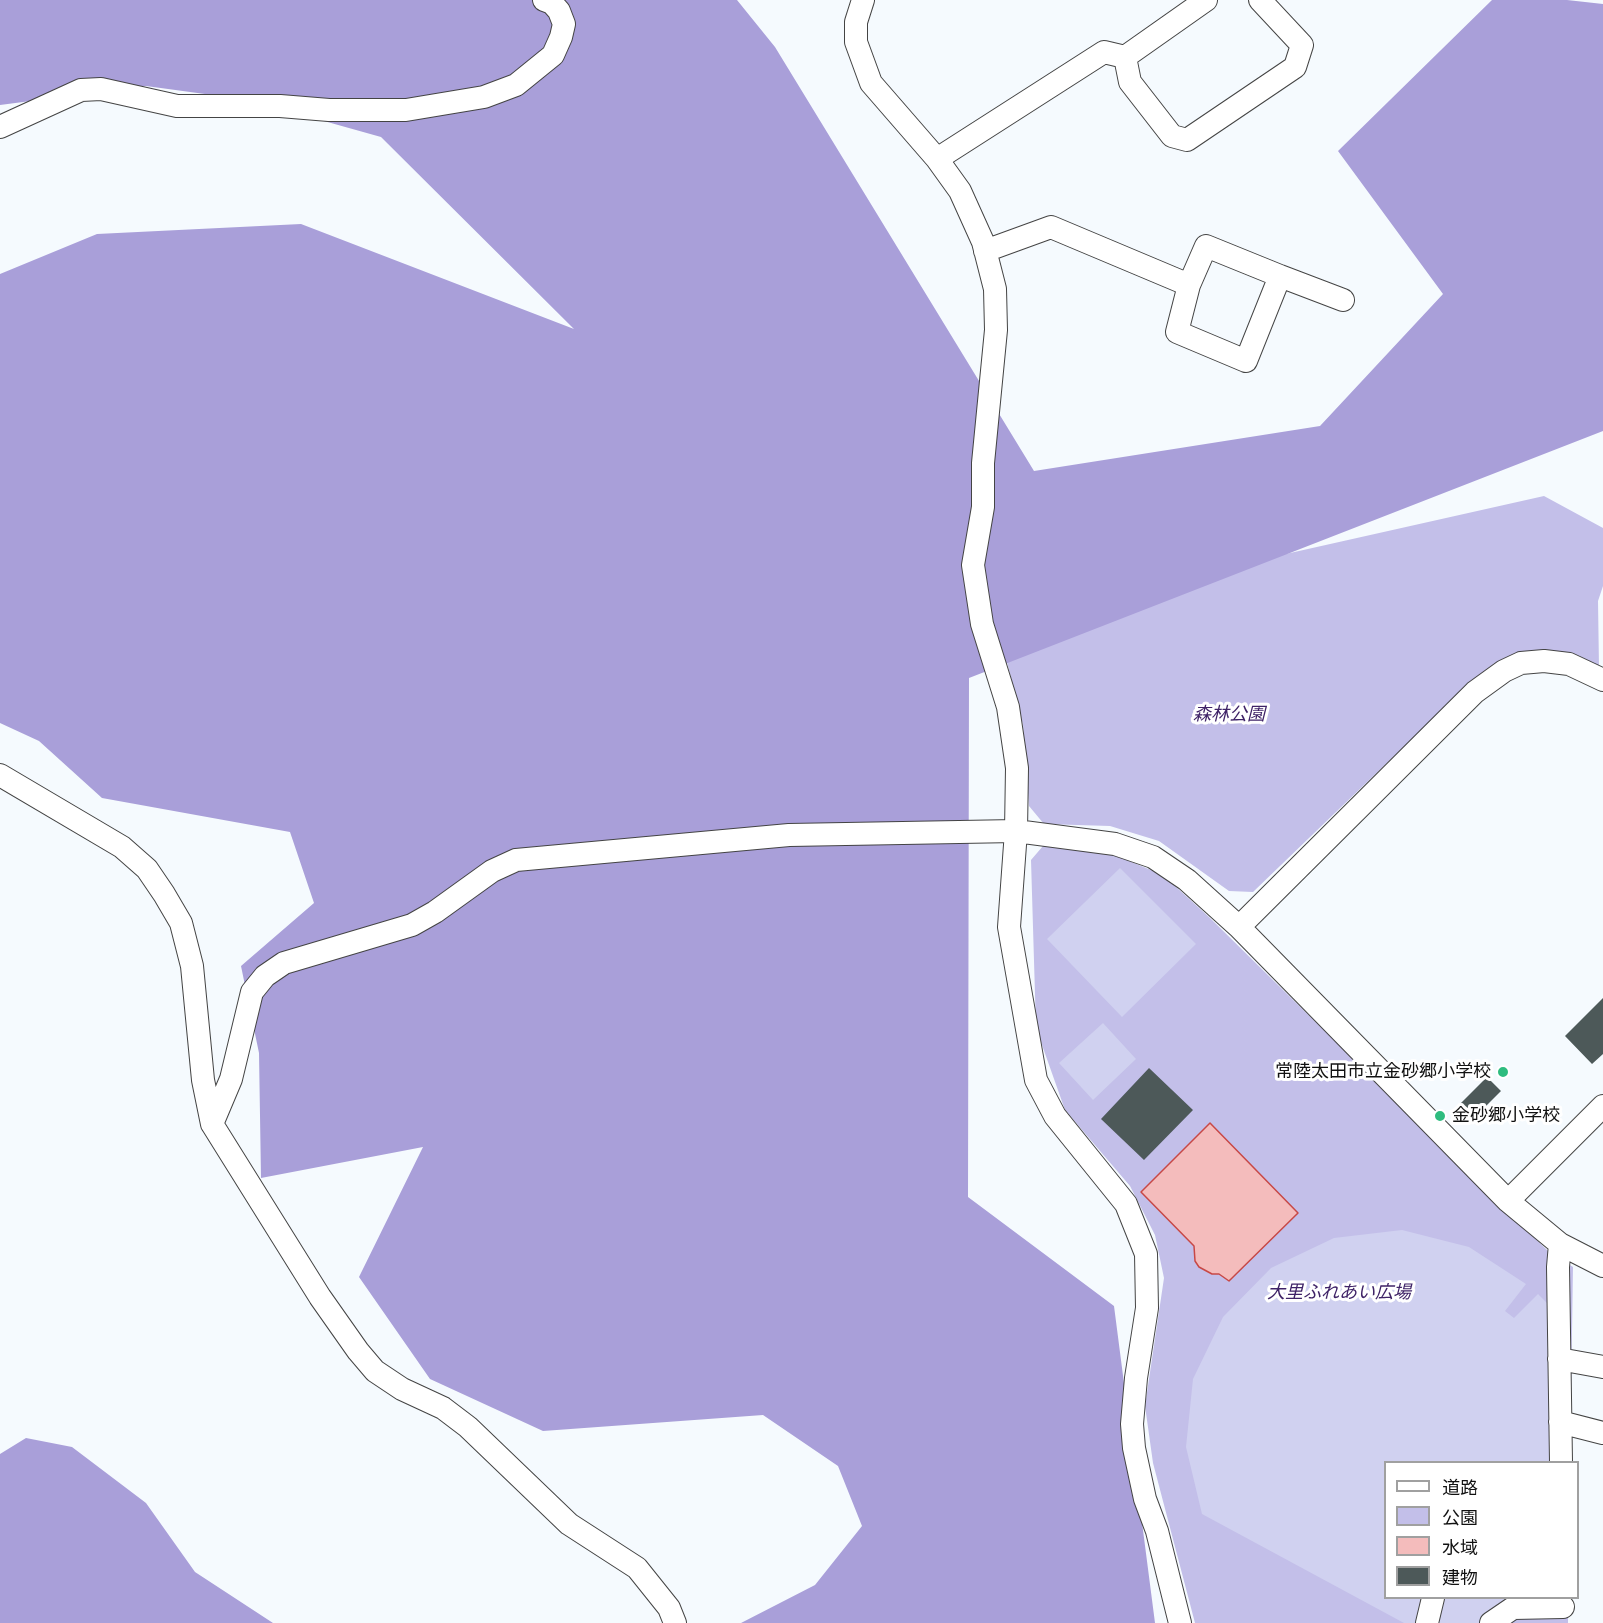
<!DOCTYPE html>
<meta charset="utf-8">
<style>
body{margin:0}
#map{position:relative;width:1603px;height:1623px;overflow:hidden;background:#f5fafe;font-family:"PT Serif","Noto Sans JP",serif}
canvas{display:block}
.legend{position:absolute;left:1384px;top:1461px;width:195px;height:138px;box-sizing:border-box;background:#fff;border:2px solid #a0a0a0;margin:0;padding:8px 10px;list-style:none;font-size:18px;color:#111}
.legend li{display:flex;align-items:center;gap:12px;height:30px}
.legend b{width:30px;border:2px solid #a0a0a0}
</style>
<div id="map">
<canvas width="1603" height="1623"></canvas>
<ul class="legend">
<li><b style="height:8px;background:#fff"></b>道路</li>
<li><b style="height:16px;background:#c3bfe9"></b>公園</li>
<li><b style="height:16px;background:#f4bcbc"></b>水域</li>
<li><b style="height:16px;background:#4d5959"></b>建物</li>
</ul>
</div>
<script>
const c = document.querySelector('canvas').getContext('2d');
c.lineJoin = 'round';
function fillPath(path, color) { c.fillStyle = color; c.fill(path, 'evenodd'); }
const shape = rows => new Path2D(rows.map(r => 'M' + r).join(''));
function trace(path, color, width, dash) { c.strokeStyle = color; c.lineWidth = width; c.lineCap = dash ? 'butt' : 'round'; c.setLineDash(dash || []); c.stroke(path); }
function drawText(font, color, halo, rows, align = 'center') {
  c.font = font + ' "PT Serif","Noto Sans JP",serif'; c.lineWidth = 6; c.setLineDash([]); c.textBaseline = 'middle'; c.strokeStyle = halo; c.fillStyle = color; for (const [text, x, y, turn = 0] of rows) {
    c.save(); c.translate(x, y); c.rotate((+turn || 0) * Math.PI / 180); c.textAlign = isNaN(turn) ? turn : align; if (halo) c.strokeText(text, 0, 0); c.fillText(text, 0, 0); c.restore();
  }
}
fillPath(shape([
 [1544,496,1603,528,1603,586,1598,601,1599,668,1590,664,1474,679,1253,892,1229,891,1159,841,1110,826,1044,824,1029,806,1023,725,996,619],
 [1043,846,1105,851,1163,875,1209,917,1548,1251,1573,1267,1570,1462,1386,1462,1386,1598,1568,1598,1568,1623,1195,1623,1153,1463,1145,1406,1164,1278,1155,1235,1130,1186,1065,1110,1036,1028,1031,860]
]), '#c3bfe9');
fillPath(shape([
 [0,0,737,0,775,47,1034,471,1320,426,1443,294,1338,151,1492,0,1567,0,1603,4,1603,431,969,678,968,1197,1114,1306,1155,1623,741,1623,815,1585,862,1526,838,1466,763,1415,543,1431,430,1379,359,1277,423,1147,261,1178,259,1053,241,966,314,903,290,832,102,798,39,741,0,723,0,274,97,234,301,224,574,329,381,137,249,100,146,86,0,105],
 [26,1438,72,1447,146,1503,195,1572,273,1623,0,1623,0,1454]
]), '#a99fd9');
fillPath(shape([
 [1120,868,1196,944,1122,1017,1047,939],
 [1103,1023,1136,1059,1093,1100,1059,1063],
 [1402,1230,1469,1247,1526,1284,1505,1311,1514,1318,1538,1294,1548,1304,1549,1462,1386,1462,1386,1598,1427,1598,1419,1623,1404,1623,1202,1514,1186,1447,1193,1379,1223,1317,1271,1268,1334,1238],
 [1439,1598,1521,1598,1483,1623,1432,1623]
]), '#d0d1f0');
const water = shape([
 [1210,1123,1298,1213,1229,1281,1219,1274,1212,1274,1199,1267,1195,1261,1194,1246,1141,1192,1210,1123]
]);
fillPath(water, '#f4bcbc');
trace(water, '#c84846', 1.5);
fillPath(shape([
 [1603,998,1603,1054,1592,1064,1565,1036],
 [1149,1068,1193,1110,1144,1160,1101,1119],
 [1487,1077,1501,1091,1472,1120,1458,1106]
]), '#4d5959');
const minor = shape([
 [863,0,856,22,856,42,871,83,937,159,960,191,983,242,995,289,996,330,983,463,983,507,973,565,982,624,1008,707,1017,768,1016,831,1009,927,1036,1080,1055,1116,1126,1204,1146,1254,1147,1308,1136,1378,1132,1424,1134,1448,1145,1499,1157,1531,1180,1623],
 [1125,57,1130,82,1172,136,1187,140,1295,67,1302,45,1260,0],
 [0,127,81,90,101,89,177,106,280,106,329,110,406,110,484,97,516,85,553,55,561,37,564,24,559,11,552,3,544,0],
 [937,159,1104,52,1125,57,1206,0],
 [985,251,1051,227,1189,285,1206,246,1280,276,1246,361,1177,332,1189,285],
 [1280,276,1343,300],
 [0,775,122,847,147,869,164,894,181,923,192,966,203,1080,212,1124,320,1297,358,1351,375,1371,402,1389,443,1408,468,1427,569,1524,637,1568,669,1608,675,1623],
 [1239,927,1475,692,1504,671,1521,663,1544,661,1569,664,1603,680],
 [212,1124,231,1079,252,992,265,976,284,963,412,925,435,912,492,871,516,860,789,835,1016,831,1115,844,1153,857,1187,880,1239,927,1508,1201,1560,1244,1603,1266],
 [1508,1201,1603,1106],
 [1560,1244,1558,1267,1561,1462],
 [1559,1359,1603,1367],
 [1560,1422,1603,1433],
 [1427,1623,1433,1598],
 [1491,1623,1513,1608,1563,1607]
]);
trace(minor, '#444', 24);
trace(minor, '#fff', 22);
for (const [x, y, r, color] of [
 [1503,1072,6,"#2ebc7f"],
 [1440,1116,6,"#2ebc7f"]
]) { const dot = new Path2D(); dot.arc(x, y, r, 0, 2 * Math.PI); c.fillStyle = color; c.fill(dot); trace(dot, '#fff', 2); }
drawText('italic 18px', '#3f2367', '#fff', [
 ["森林公園",1229,715],
 ["大里ふれあい広場",1339,1293]
]);
drawText('18px', '#111', '#fff', [
 ["常陸太田市立金砂郷小学校",1491,1072],
 ["金砂郷小学校",1452,1116,"left"]
], 'right');
</script>
